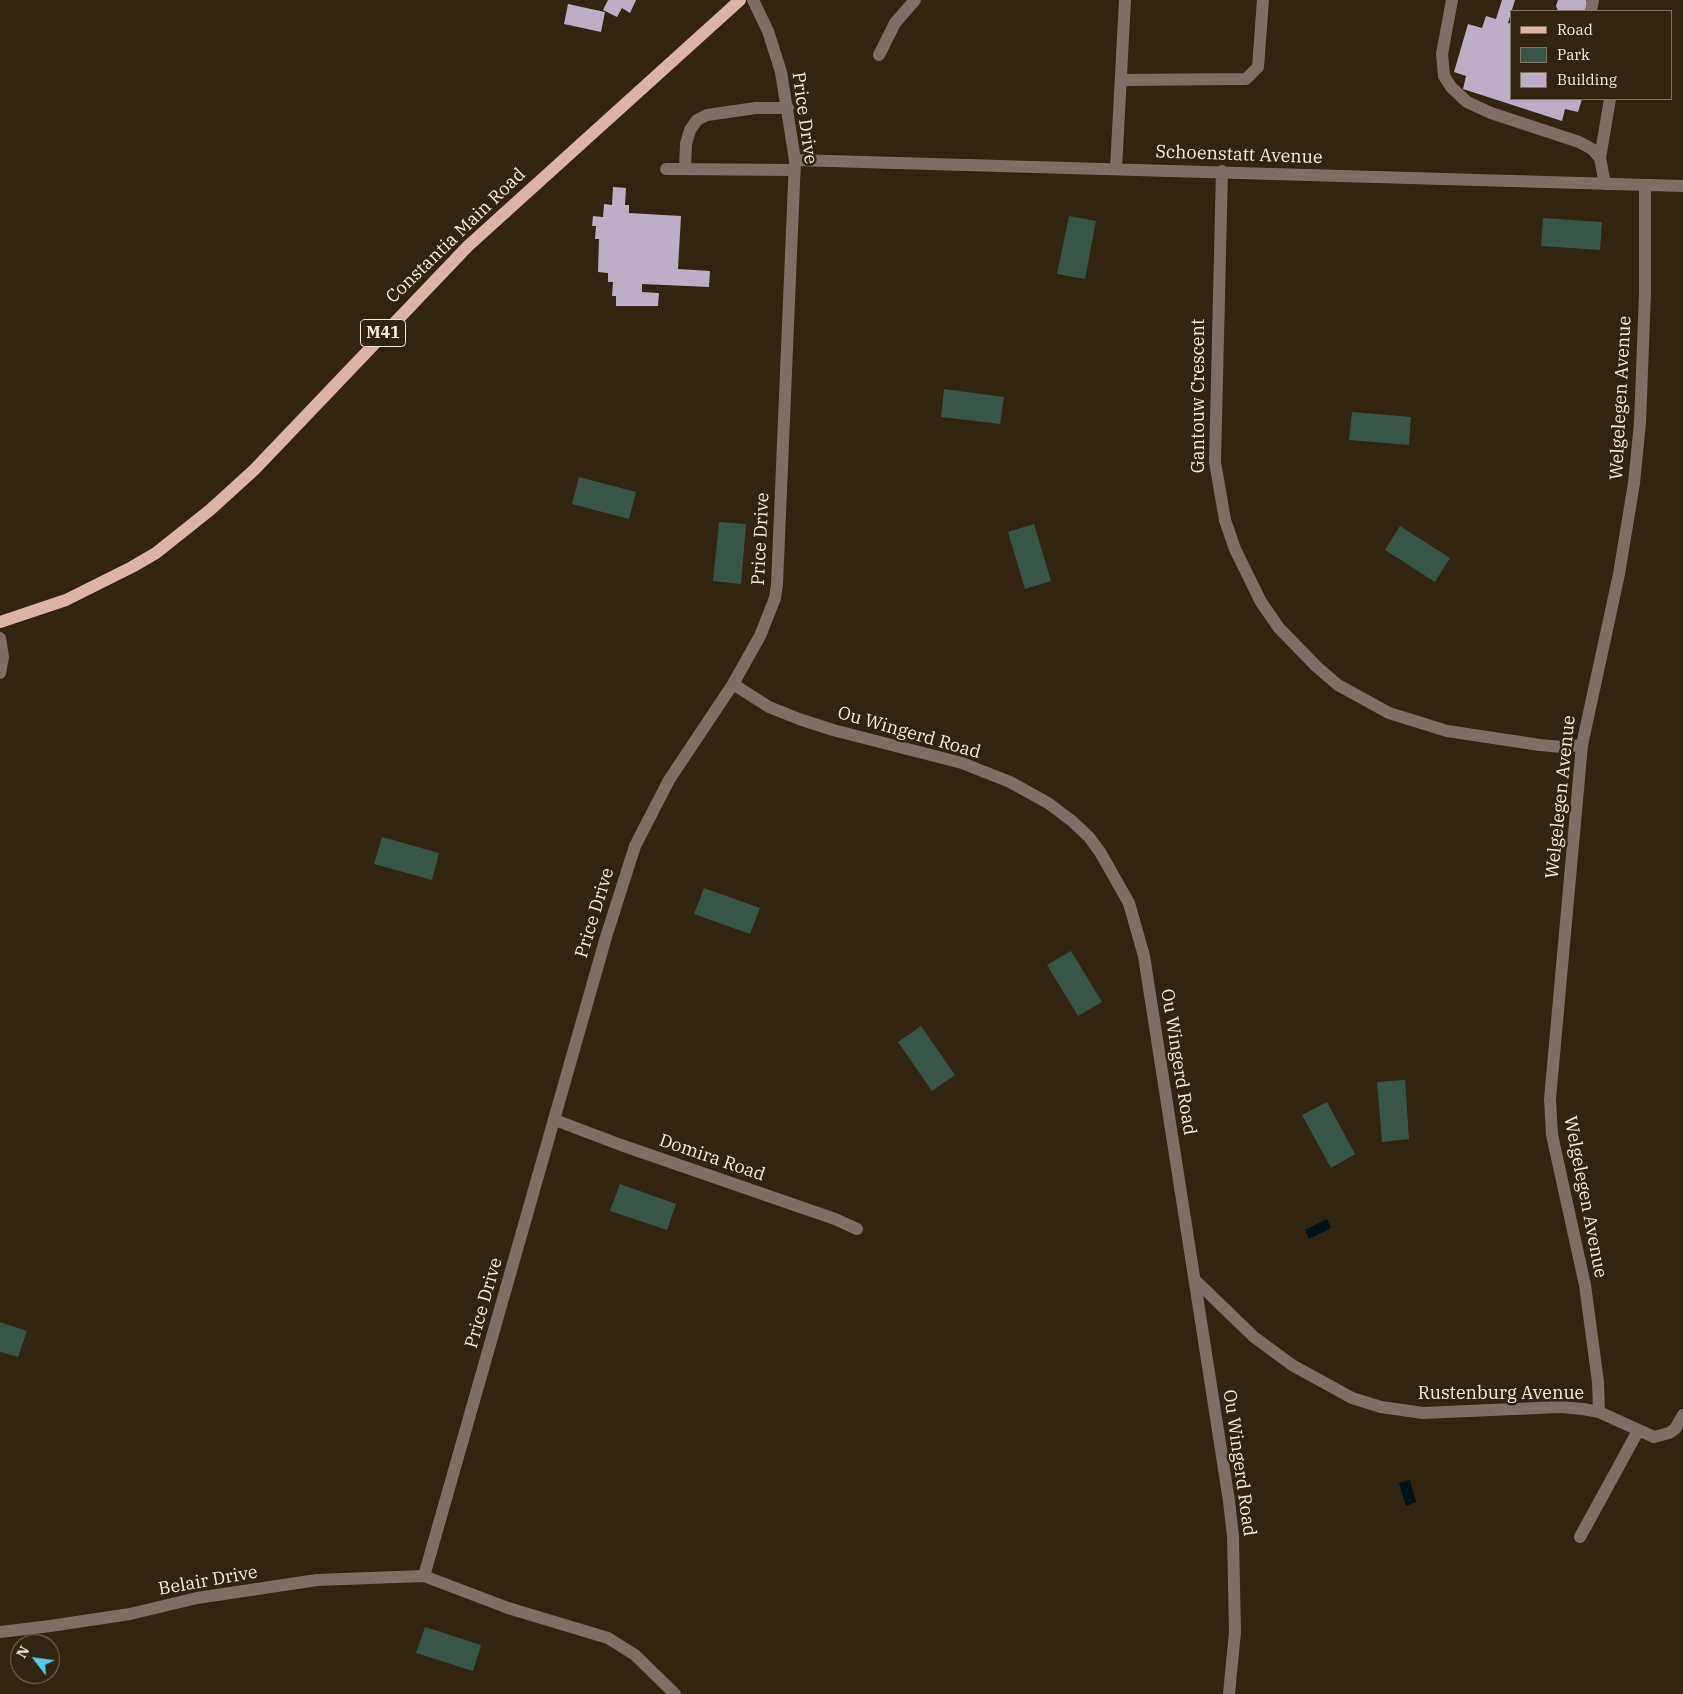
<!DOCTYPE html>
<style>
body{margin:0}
#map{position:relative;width:1683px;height:1694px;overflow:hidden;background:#312412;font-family:"IBM Plex Serif",serif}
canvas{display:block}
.legend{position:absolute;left:1510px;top:10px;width:162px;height:90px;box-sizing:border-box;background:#312412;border:1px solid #807465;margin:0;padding:6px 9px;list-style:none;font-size:15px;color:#f6ede2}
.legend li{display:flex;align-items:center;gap:10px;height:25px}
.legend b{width:25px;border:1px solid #807465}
.north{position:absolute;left:10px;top:1634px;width:50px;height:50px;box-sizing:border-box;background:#312412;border:1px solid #807465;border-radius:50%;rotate:300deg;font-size:14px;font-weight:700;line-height:20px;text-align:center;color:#f6ede2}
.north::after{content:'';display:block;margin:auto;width:18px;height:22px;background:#5cc7e8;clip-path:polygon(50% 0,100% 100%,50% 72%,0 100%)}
</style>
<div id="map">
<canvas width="1683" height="1694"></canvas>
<ul class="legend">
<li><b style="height:6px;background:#dab4a7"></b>Road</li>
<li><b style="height:14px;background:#395548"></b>Park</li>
<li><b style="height:14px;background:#bcaec4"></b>Building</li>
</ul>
<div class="north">N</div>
</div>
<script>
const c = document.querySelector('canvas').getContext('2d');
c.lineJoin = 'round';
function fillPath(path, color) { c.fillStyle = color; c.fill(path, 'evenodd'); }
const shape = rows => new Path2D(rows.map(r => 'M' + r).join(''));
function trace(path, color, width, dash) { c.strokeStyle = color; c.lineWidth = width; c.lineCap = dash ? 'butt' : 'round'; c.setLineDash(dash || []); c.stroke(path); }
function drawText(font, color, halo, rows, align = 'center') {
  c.font = font + ' "IBM Plex Serif",serif'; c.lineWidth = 5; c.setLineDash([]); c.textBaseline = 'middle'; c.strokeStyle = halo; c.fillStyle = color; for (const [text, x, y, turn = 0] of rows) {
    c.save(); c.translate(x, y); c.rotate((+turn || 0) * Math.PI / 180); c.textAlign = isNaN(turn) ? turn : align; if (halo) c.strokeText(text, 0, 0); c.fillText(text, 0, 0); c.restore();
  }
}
fillPath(shape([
 [1069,216,1096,221,1085,279,1057,274],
 [1543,218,1602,222,1600,250,1541,246],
 [944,389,1004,397,1000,424,941,417],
 [1352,412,1411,417,1409,445,1349,440],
 [579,477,636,492,629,519,572,504],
 [719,522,746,524,741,584,713,581],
 [1034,524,1051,581,1025,589,1008,532],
 [1400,526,1450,558,1435,582,1385,550],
 [382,837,439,853,432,880,374,864],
 [704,888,760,908,750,934,694,914],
 [1071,951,1102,1002,1078,1016,1047,965],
 [921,1026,955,1075,932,1091,898,1042],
 [1405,1080,1409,1139,1382,1142,1377,1082],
 [1327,1102,1355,1154,1331,1168,1302,1115],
 [620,1184,676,1204,667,1230,610,1211],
 [0,1322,27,1331,18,1357,0,1352],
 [425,1627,481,1645,473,1671,416,1653]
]), '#395548');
fillPath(shape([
 [1327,1219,1331,1228,1309,1239,1305,1230],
 [1410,1480,1416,1502,1406,1506,1399,1483]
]), '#001219');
fillPath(shape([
 [608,0,636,0,630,13,622,8,617,17,603,10],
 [1502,0,1515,0,1508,23,1512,24,1512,99,1582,99,1578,112,1565,109,1562,121,1463,89,1466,76,1454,72,1468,24,1482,28,1486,16,1496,19],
 [1558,0,1586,0,1587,3,1585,11,1558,11,1556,6],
 [568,4,605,12,601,32,564,24],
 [613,187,626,188,625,205,629,205,629,213,681,216,678,269,710,271,709,287,642,284,642,292,659,293,658,306,616,306,616,296,612,296,613,282,608,282,608,273,598,272,599,239,595,239,596,226,592,226,593,216,603,217,604,204,612,205]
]), '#bcaec4');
trace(shape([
 [1452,0,1442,54,1444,76,1451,87,1467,102,1491,113,1579,142,1592,149,1600,158,1605,184],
 [1591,11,1593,0],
 [879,55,895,23,915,0],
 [1121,80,1246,79,1258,67,1263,0],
 [1600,158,1610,99],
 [795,160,1683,186],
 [666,169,794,170],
 [685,169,686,144,690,130,697,120,707,115,756,108,788,108],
 [1116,169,1125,0],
 [1222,171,1215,462,1225,520,1235,549,1261,602,1279,628,1317,667,1338,685,1389,713,1447,731,1540,745,1562,747,1582,745],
 [0,638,3,657,0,673],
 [733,684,769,707,799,719,833,730,962,763,1010,782,1048,803,1072,821,1089,837,1100,852,1129,903,1144,956,1229,1501,1233,1536,1235,1632,1229,1694],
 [555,1120,621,1145,835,1219,857,1229],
 [1195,1280,1254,1337,1292,1365,1352,1398,1381,1407,1423,1413,1560,1407,1583,1409,1599,1412,1654,1437,1669,1433,1675,1429,1683,1415],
 [1599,1412,1598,1382,1585,1285,1552,1135,1550,1099,1582,745,1619,574,1634,483,1640,423,1645,293,1645,185],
 [1580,1537,1638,1431],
 [424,1576,606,937,635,846,669,780,733,684,760,636,775,598,777,584,795,160,781,72,768,31,753,0],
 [0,1632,50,1626,130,1614,197,1598,317,1580,424,1576,508,1608,608,1638,635,1655,675,1694]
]), '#7f6d67', 12);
trace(shape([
 [0,622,66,600,132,567,156,553,210,510,254,470,468,246,740,0]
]), '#dab4a7', 12);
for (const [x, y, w] of [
 [383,333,45]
]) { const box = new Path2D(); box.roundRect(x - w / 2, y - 13.5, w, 27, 4); c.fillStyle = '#312412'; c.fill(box); trace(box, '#f6ede2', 1); }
drawText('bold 16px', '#f6ede2', null, [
 ["M41",383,333]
]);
drawText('18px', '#f6ede2', '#312412', [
 ["Price Drive",804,118,82],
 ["Schoenstatt Avenue",1239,155,2],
 ["Constantia Main Road",456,236,-44],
 ["Gantouw Crescent",1199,396,-90],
 ["Welgelegen Avenue",1621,398,-87],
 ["Price Drive",761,539,-87],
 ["Ou Wingerd Road",909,733,16],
 ["Welgelegen Avenue",1561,797,-84],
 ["Price Drive",595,913,-73],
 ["Ou Wingerd Road",1178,1062,81],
 ["Domira Road",712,1158,19],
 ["Welgelegen Avenue",1585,1197,79],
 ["Price Drive",484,1303,-74],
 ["Rustenburg Avenue",1501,1394],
 ["Ou Wingerd Road",1239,1463,82],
 ["Belair Drive",208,1581,-10]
]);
</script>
